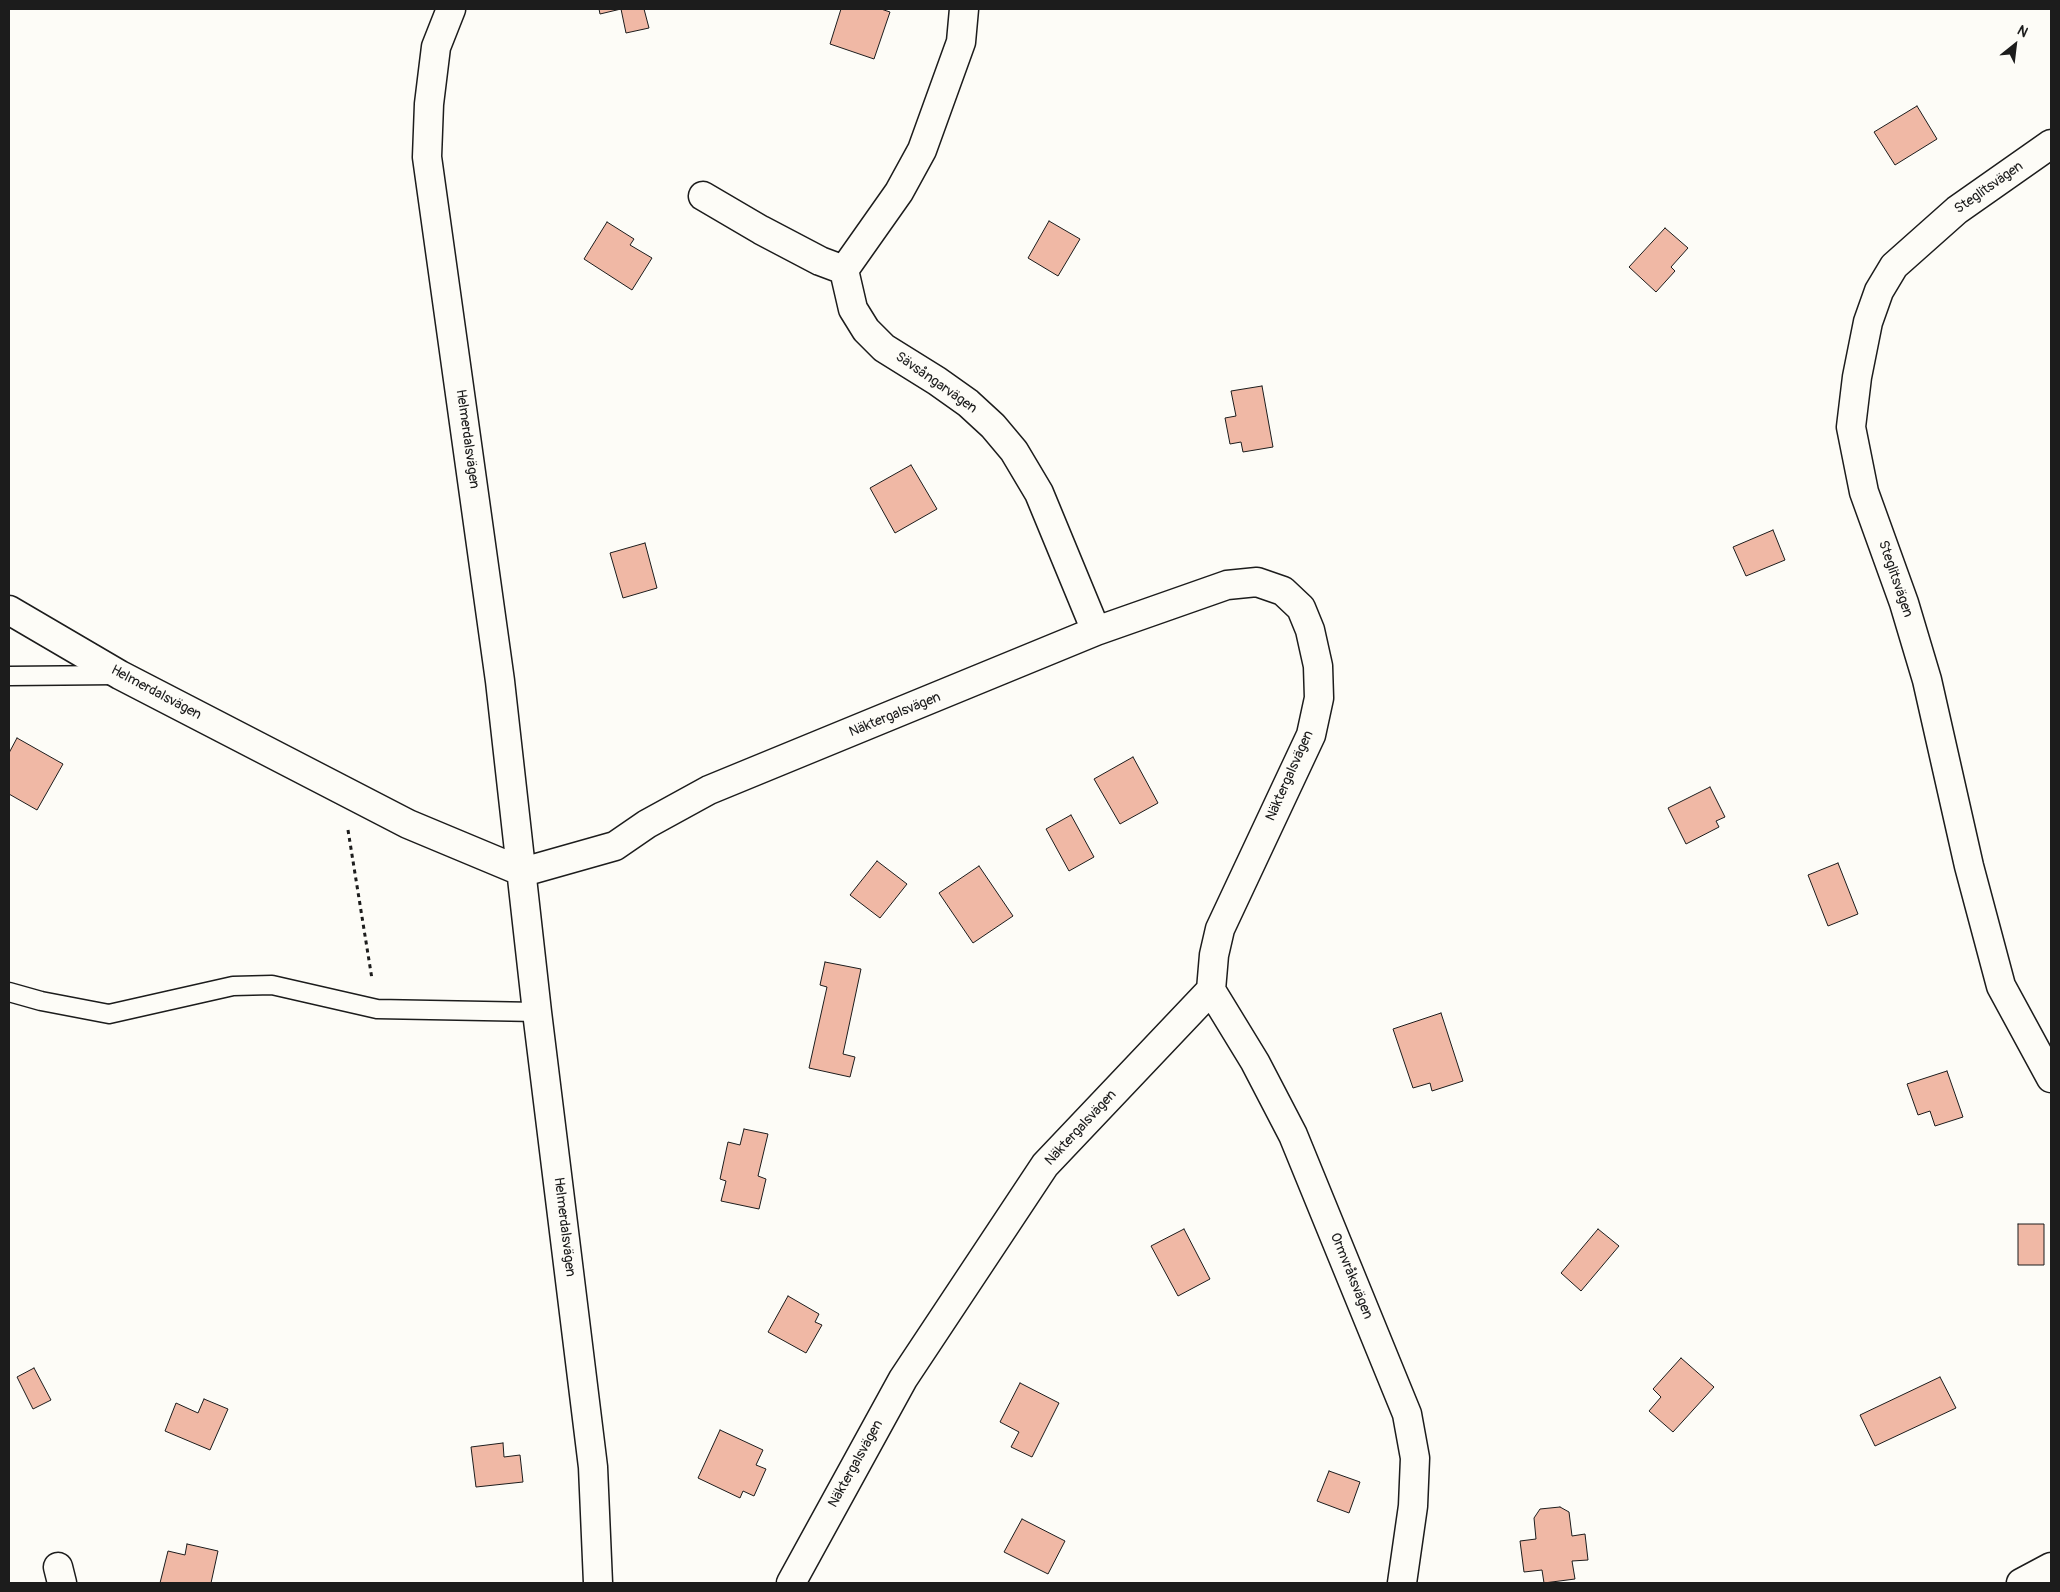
<!DOCTYPE html>
<meta charset="utf-8">
<style>
body{margin:0}
#map{position:relative;width:2060px;height:1592px;overflow:hidden;background:#fdfcf7;font-family:Pangolin,sans-serif}
canvas{display:block}
.frame{position:absolute;inset:0;border:10px solid #1c1c1c;pointer-events:none}
.north{position:absolute;left:1990px;top:20px;width:50px;height:50px;-webkit-text-stroke:4px #fdfcf7;paint-order:stroke;rotate:29deg;font-size:14px;font-weight:700;line-height:20px;text-align:center;color:#1c1c1c}
.north::after{content:'';display:block;margin:auto;width:18px;height:22px;background:#1c1c1c;clip-path:polygon(50% 0,100% 100%,50% 72%,0 100%)}
</style>
<div id="map">
<canvas width="2060" height="1592"></canvas>
<div class="frame"></div>
<div class="north">N</div>
</div>
<script>
const c = document.querySelector('canvas').getContext('2d');
c.lineJoin = 'round';
function fillPath(path, color) { c.fillStyle = color; c.fill(path, 'evenodd'); }
const shape = rows => new Path2D(rows.map(r => 'M' + r).join(''));
function trace(path, color, width, dash) { c.strokeStyle = color; c.lineWidth = width; c.lineCap = dash ? 'butt' : 'round'; c.setLineDash(dash || []); c.stroke(path); }
function drawText(font, color, halo, rows, align = 'center') {
  c.font = font + ' Pangolin,sans-serif'; c.lineWidth = 5; c.setLineDash([]); c.textBaseline = 'middle'; c.strokeStyle = halo; c.fillStyle = color; for (const [text, x, y, turn = 0] of rows) {
    c.save(); c.translate(x, y); c.rotate((+turn || 0) * Math.PI / 180); c.textAlign = isNaN(turn) ? turn : align; if (halo) c.strokeText(text, 0, 0); c.fillText(text, 0, 0); c.restore();
  }
}
const building = shape([
 [599,9,644,9,649,28,626,33,621,9,600,14,599,9],
 [841,9,881,9,890,12,874,59,830,44,841,9],
 [1917,106,1937,139,1895,165,1874,132,1917,106],
 [1049,221,1080,239,1058,276,1028,258,1049,221],
 [607,222,634,239,630,245,652,258,632,290,584,259,607,222],
 [1665,228,1688,248,1671,267,1675,271,1656,292,1629,267,1665,228],
 [1262,386,1273,447,1243,452,1241,442,1230,444,1225,418,1236,416,1231,391,1262,386],
 [911,465,937,509,895,533,870,488,911,465],
 [1773,530,1785,560,1746,576,1733,547,1773,530],
 [645,543,657,588,623,598,610,553,645,543],
 [17,738,63,764,37,810,9,794,9,753,17,738],
 [1133,757,1158,803,1120,824,1094,779,1133,757],
 [1710,787,1725,817,1716,821,1719,827,1686,844,1668,808,1710,787],
 [1071,815,1094,857,1069,871,1046,829,1071,815],
 [877,861,907,884,880,918,850,895,877,861],
 [1838,863,1858,914,1828,926,1808,875,1838,863],
 [979,866,1013,916,973,943,939,893,979,866],
 [825,962,861,969,843,1054,855,1057,850,1077,809,1068,827,987,820,985,825,962],
 [1441,1013,1463,1081,1432,1091,1430,1083,1413,1088,1393,1029,1441,1013],
 [1947,1071,1963,1117,1935,1126,1930,1111,1918,1115,1907,1084,1947,1071],
 [744,1129,768,1134,758,1176,766,1179,759,1209,721,1201,726,1181,720,1179,728,1142,740,1145,744,1129],
 [2018,1224,2044,1224,2044,1265,2018,1265,2018,1224],
 [1184,1229,1210,1279,1178,1296,1151,1246,1184,1229],
 [1598,1229,1619,1246,1581,1291,1561,1273,1598,1229],
 [788,1296,819,1314,815,1322,822,1325,806,1353,768,1332,788,1296],
 [1681,1358,1714,1387,1673,1432,1649,1411,1661,1397,1653,1389,1681,1358],
 [34,1368,51,1400,33,1409,17,1377,34,1368],
 [1940,1377,1956,1408,1875,1446,1860,1415,1940,1377],
 [1020,1383,1059,1403,1032,1457,1011,1447,1019,1432,1000,1422,1020,1383],
 [204,1399,228,1409,210,1450,165,1431,176,1403,198,1413,204,1399],
 [720,1430,763,1450,756,1465,766,1469,754,1496,743,1491,740,1498,698,1478,720,1430],
 [503,1443,504,1457,520,1455,523,1482,476,1487,471,1447,503,1443],
 [1329,1471,1360,1482,1349,1513,1317,1501,1329,1471],
 [1560,1507,1569,1512,1572,1536,1585,1534,1588,1560,1572,1561,1575,1579,1544,1583,1542,1570,1524,1572,1520,1541,1536,1539,1534,1518,1540,1509,1560,1507],
 [1022,1519,1065,1541,1048,1574,1004,1552,1022,1519],
 [187,1544,218,1551,211,1583,160,1583,168,1551,185,1555,187,1544]
]);
fillPath(building, '#f0b8a5');
trace(building, '#1c1c1c', 1);
const lane = shape([
 [9,676,116,675],
 [9,992,41,1001,109,1014,233,986,272,985,377,1009,537,1012]
]);
const street = shape([
 [451,9,436,47,429,104,427,157,500,681,537,1012,593,1467,598,1583],
 [964,9,961,42,922,150,899,192,844,270,853,309,866,330,884,348,937,381,968,403,993,426,1014,451,1039,493,1096,631],
 [2051,144,1957,210,1894,266,1879,291,1868,322,1857,377,1851,427,1864,492,1904,603,1927,680,1969,866,2001,986,2051,1078],
 [703,196,761,230,820,261,844,270],
 [9,610,120,675,408,824,523,872,615,846,647,824,709,790,1096,631,1227,585,1257,582,1283,591,1301,608,1310,630,1318,666,1319,698,1311,735,1220,929,1214,955,1211,990,1045,1165,903,1379,791,1583],
 [1211,990,1255,1062,1293,1135,1407,1414,1415,1458,1413,1506,1402,1583],
 [58,1567,62,1583],
 [2021,1583,2051,1567]
]);
trace(lane, '#1c1c1c', 21);
trace(street, '#1c1c1c', 31);
trace(shape([
 [348,830,372,979]
]), '#1c1c1c', 3, [4, 4]);
trace(lane, '#fdfcf7', 18);
trace(street, '#fdfcf7', 28);
drawText('14px', '#1c1c1c', '#fdfcf7', [
 ["Steglitsvägen",1989,188,-35],
 ["Sävsångarvägen",936,383,35],
 ["Helmerdalsvägen",467,439,82],
 ["Steglitsvägen",1895,579,71],
 ["Helmerdalsvägen",156,693,28],
 ["Näktergalsvägen",895,715,-22],
 ["Näktergalsvägen",1290,776,-66],
 ["Näktergalsvägen",1081,1128,-47],
 ["Helmerdalsvägen",564,1227,83],
 ["Ormvråksvägen",1351,1276,68],
 ["Näktergalsvägen",856,1464,-61]
]);
</script>
